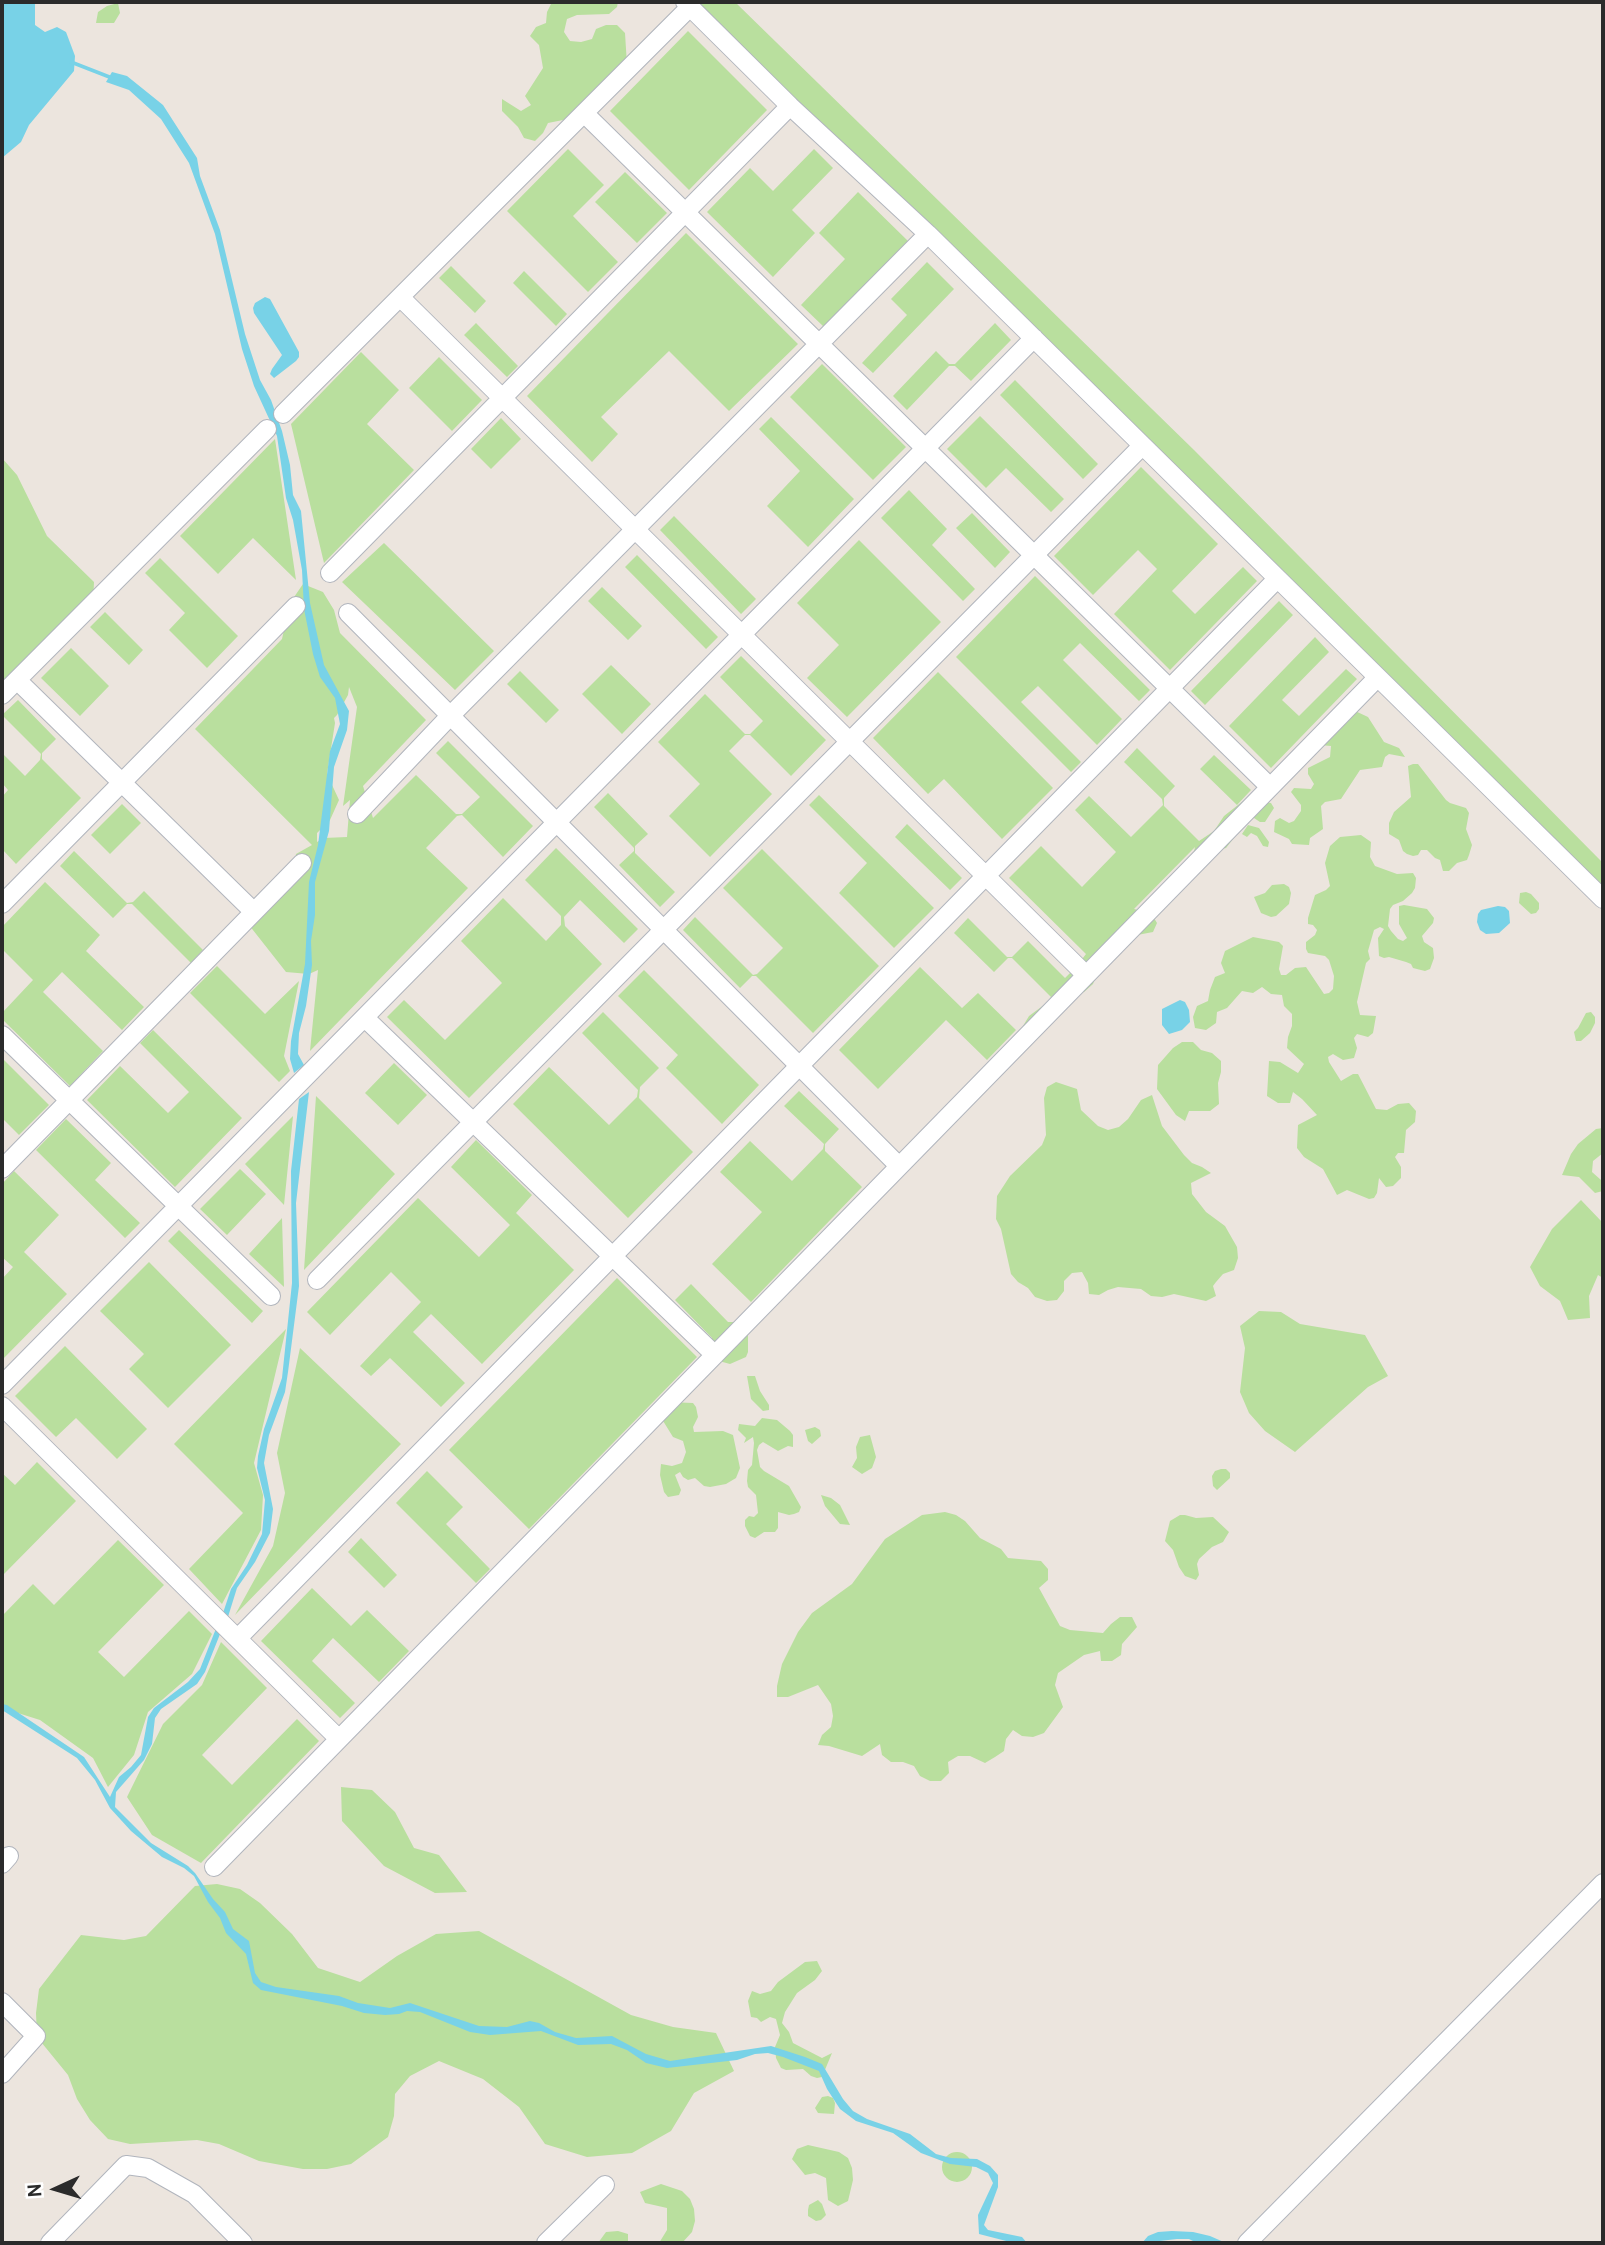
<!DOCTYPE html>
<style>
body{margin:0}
#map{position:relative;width:1605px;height:2245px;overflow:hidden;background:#ece5de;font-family:Cabin,sans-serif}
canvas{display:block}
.frame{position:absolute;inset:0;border:4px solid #2b2b2b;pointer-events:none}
.north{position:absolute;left:21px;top:2154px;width:70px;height:70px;-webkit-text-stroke:5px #fff;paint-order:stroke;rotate:266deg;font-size:19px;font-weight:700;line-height:28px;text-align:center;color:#2b2b2b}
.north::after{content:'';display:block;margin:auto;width:24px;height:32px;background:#2b2b2b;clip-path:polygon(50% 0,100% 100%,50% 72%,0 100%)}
</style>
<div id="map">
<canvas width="1605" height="2245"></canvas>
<div class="frame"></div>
<div class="north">N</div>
</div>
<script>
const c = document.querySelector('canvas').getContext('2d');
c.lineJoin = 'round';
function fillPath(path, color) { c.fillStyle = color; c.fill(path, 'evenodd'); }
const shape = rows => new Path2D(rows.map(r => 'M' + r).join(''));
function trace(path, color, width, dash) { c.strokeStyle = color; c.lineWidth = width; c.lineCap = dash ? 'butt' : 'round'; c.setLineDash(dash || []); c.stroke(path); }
fillPath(shape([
 [552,2,618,2,617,7,609,14,577,15,567,19,564,32,570,41,581,42,592,39,596,29,606,25,617,25,625,33,627,65,568,119,548,123,543,133,535,141,524,138,518,127,502,111,502,99,521,111,531,105,525,96,543,68,539,45,530,36,536,27,546,23,547,12],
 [685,2,735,2,1194,450,1603,863,1603,908],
 [118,3,120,13,114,23,96,23,98,12,107,6],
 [688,31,767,110,689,190,610,111],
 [568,149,604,185,573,216,618,262,588,292,507,211],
 [814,149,833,168,792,210,815,233,819,233,858,192,908,241,824,327,801,305,845,259,819,233,815,233,773,277,707,212,750,168,773,191],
 [625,172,667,213,637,243,595,202],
 [686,233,798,344,729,411,669,351,601,417,618,434,592,462,527,396],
 [927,262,954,289,873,373,862,363,907,315,891,299],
 [451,266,486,301,475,313,439,278],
 [524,271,567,314,556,326,513,283],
 [476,323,518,366,507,377,464,335],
 [995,323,1011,340,971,381,955,366,949,366,907,410,893,396,936,351,949,364,955,364],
 [361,352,399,390,367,424,414,470,324,563,291,424],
 [439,357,482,400,452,431,409,388],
 [822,364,906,447,873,480,790,397],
 [1015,380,1098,464,1083,479,1000,395],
 [980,416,1064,499,1051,512,1006,468,986,488,947,449],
 [771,417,854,499,808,547,767,506,800,471,759,429],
 [501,418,521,439,491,469,471,449],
 [275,439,296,580,253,538,218,574,180,536],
 [2,458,17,475,47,536,94,582,93,603,2,690],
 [1141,467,1218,544,1172,591,1195,614,1243,567,1257,581,1170,670,1114,614,1157,569,1138,550,1093,595,1054,556],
 [909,490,947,529,932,545,975,589,963,601,881,518],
 [972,513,1010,552,995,568,956,528],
 [674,516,756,599,741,614,660,530],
 [859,540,941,622,847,717,807,678,839,645,797,603],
 [384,543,494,651,455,690,342,582],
 [637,555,718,637,706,649,625,567],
 [160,558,238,636,207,668,169,630,185,613,145,573],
 [1035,576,1150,690,1139,701,1080,643,1063,660,1122,719,1097,745,1038,686,1021,702,1081,762,1071,772,956,657],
 [303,584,323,592,334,610,340,633,426,720,363,786,373,818,416,775,456,814,462,814,480,797,436,753,448,741,533,826,503,857,462,815,457,816,426,848,468,888,310,1051,318,970,309,974,286,972,249,925,292,882,296,854,312,845,195,729,282,639,290,603],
 [349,687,357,707,343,806,350,800,347,837,324,838,317,842,317,833,330,820,339,800,327,774,335,723,334,718,337,715,348,695],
 [602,587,642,626,628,640,588,601],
 [1279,601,1293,615,1205,705,1191,691],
 [105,612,143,650,129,665,90,627],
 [1315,637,1329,652,1282,700,1299,716,1346,669,1357,679,1271,768,1229,726],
 [71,648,109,686,80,716,41,678],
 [741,656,826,740,791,776,750,735,745,735,729,751,772,794,710,857,669,816,700,784,658,742,705,694,745,734,750,734,763,721,720,677],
 [611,665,651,704,622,734,582,694],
 [520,671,559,710,546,723,507,684],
 [938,672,1053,788,1002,839,944,779,928,794,873,738],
 [18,700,56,739,42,753,42,759,81,798,16,864,2,849,2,797,8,790,2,783,2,753,25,776,40,760,41,754,2,715],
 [1353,710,1368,717,1384,742,1399,748,1405,757,1389,754,1385,757,1382,767,1360,770,1341,799,1325,802,1321,806,1323,829,1310,838,1309,845,1292,844,1289,839,1274,832,1275,821,1280,818,1289,823,1294,821,1301,811,1301,805,1291,792,1294,788,1311,789,1314,784,1308,774,1308,768,1330,757,1331,746,1320,745],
 [1137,748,1175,786,1164,798,1164,806,1199,841,1214,831,1224,816,1243,801,1249,799,1271,803,1274,808,1265,822,1260,822,1251,816,1226,848,1193,856,1195,847,1134,909,1151,913,1157,923,1153,932,1132,936,1120,953,1101,963,1093,984,1084,992,1074,995,1026,1038,1023,1026,1029,1016,1048,1002,1051,997,1012,958,1008,958,994,972,954,933,968,918,1007,957,1012,957,1028,941,1065,978,1076,967,1086,954,1009,878,1041,846,1082,887,1116,852,1075,810,1089,796,1131,837,1163,805,1162,799,1124,762],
 [1214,755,1251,790,1237,805,1200,769],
 [1413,764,1418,764,1446,800,1450,803,1466,808,1469,813,1466,829,1472,845,1469,855,1467,860,1457,863,1449,871,1443,871,1440,860,1435,858,1427,850,1421,850,1418,855,1413,856,1407,854,1403,851,1399,840,1389,834,1389,823,1394,812,1411,797,1408,766],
 [608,793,648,834,635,846,635,853,675,892,660,907,619,865,634,851,634,848,594,807],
 [819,795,934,908,894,948,839,893,867,863,809,805],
 [122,804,141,823,110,854,91,835],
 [907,824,962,878,950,890,895,837],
 [1248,825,1259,828,1269,842,1268,847,1263,846,1257,836,1251,833,1247,837,1242,834],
 [1361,835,1371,842,1370,857,1375,866,1397,874,1413,873,1416,878,1415,888,1412,893,1403,901,1393,905,1390,909,1388,926,1391,931,1398,939,1403,941,1407,938,1399,924,1399,906,1404,905,1427,909,1434,918,1433,923,1422,936,1424,942,1433,948,1434,958,1430,969,1425,971,1413,968,1411,964,1406,962,1389,957,1384,958,1379,956,1378,938,1384,929,1380,927,1374,930,1368,951,1370,959,1366,963,1357,1002,1360,1015,1376,1016,1373,1033,1368,1037,1357,1034,1354,1038,1357,1048,1354,1058,1343,1060,1333,1054,1328,1057,1329,1062,1341,1081,1353,1074,1358,1074,1376,1109,1387,1110,1398,1104,1409,1103,1416,1111,1415,1122,1406,1130,1404,1153,1398,1153,1395,1157,1401,1167,1401,1178,1393,1186,1386,1187,1379,1178,1377,1193,1374,1198,1369,1199,1347,1190,1337,1195,1323,1169,1304,1157,1297,1148,1298,1125,1317,1115,1302,1099,1293,1092,1290,1103,1278,1103,1267,1096,1269,1061,1280,1062,1298,1073,1304,1064,1287,1048,1288,1037,1292,1026,1292,1014,1284,1006,1282,995,1271,994,1262,987,1253,993,1242,991,1227,1008,1217,1012,1216,1023,1206,1030,1195,1028,1193,1017,1197,1006,1208,1001,1210,990,1215,977,1225,973,1221,963,1225,951,1253,937,1279,942,1283,946,1279,969,1281,975,1286,975,1295,968,1306,967,1324,994,1329,993,1333,989,1334,976,1329,960,1325,956,1308,953,1306,949,1306,942,1315,935,1317,930,1313,925,1308,924,1308,918,1315,895,1326,890,1330,886,1325,863,1330,846,1340,837],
 [556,848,638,929,624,943,580,900,564,917,565,926,602,964,469,1098,387,1017,404,1000,445,1040,502,983,461,941,503,898,546,941,561,925,561,916,525,880],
 [762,849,879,966,813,1033,756,976,752,976,740,988,683,930,695,917,753,975,757,974,783,948,723,888],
 [74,851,127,903,133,902,144,891,203,950,191,963,132,904,127,904,113,918,60,866],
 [45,882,100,935,86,951,144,1007,122,1030,62,972,43,992,103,1051,70,1086,2,1019,2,1013,33,980,2,949,2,927],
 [1284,884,1289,887,1291,893,1289,904,1276,916,1271,917,1261,913,1254,897,1265,893,1272,885],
 [1526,892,1531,894,1539,903,1539,909,1536,913,1531,914,1519,903,1520,893],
 [217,966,265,1014,299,981,284,1056,290,1071,279,1082,190,993],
 [920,967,962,1008,978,993,1016,1030,987,1060,946,1020,878,1089,839,1050],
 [644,970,759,1085,722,1124,666,1068,678,1055,618,996],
 [603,1012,659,1068,640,1087,639,1098,693,1152,628,1218,513,1104,549,1067,609,1125,637,1097,638,1090,582,1033],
 [1591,1012,1595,1017,1595,1023,1590,1033,1581,1041,1576,1041,1574,1032,1578,1028,1586,1013],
 [153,1030,242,1118,175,1187,87,1100,120,1066,168,1113,189,1092,140,1043],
 [1182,1042,1193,1042,1201,1050,1212,1053,1221,1061,1221,1072,1218,1083,1219,1104,1210,1111,1189,1111,1185,1121,1176,1115,1157,1089,1158,1065,1173,1048],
 [4,1060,49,1105,19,1135,2,1118,2,1062],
 [394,1063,427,1095,398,1125,365,1093],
 [1056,1082,1077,1089,1081,1110,1098,1126,1108,1130,1119,1127,1128,1119,1141,1100,1152,1095,1162,1126,1184,1155,1192,1163,1202,1167,1211,1173,1191,1183,1192,1194,1206,1212,1225,1226,1237,1247,1238,1258,1234,1270,1223,1274,1216,1282,1213,1286,1216,1296,1206,1301,1174,1294,1162,1297,1151,1296,1141,1289,1118,1287,1108,1290,1099,1295,1089,1294,1088,1283,1082,1272,1072,1273,1064,1281,1064,1291,1057,1300,1047,1301,1035,1297,1028,1288,1018,1282,1011,1274,1001,1229,996,1219,997,1196,1010,1176,1042,1145,1046,1135,1044,1098,1047,1087],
 [799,1091,839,1129,825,1144,825,1151,862,1187,751,1302,712,1264,762,1212,720,1172,750,1141,792,1181,823,1149,824,1144,784,1106],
 [316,1096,395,1174,304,1270],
 [293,1116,284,1205,245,1164],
 [66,1119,111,1163,95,1180,140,1223,125,1238,36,1150],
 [1603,1128,1603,1153,1593,1161,1592,1172,1601,1180,1603,1191,1595,1193,1579,1177,1562,1175,1571,1154,1578,1144,1596,1129],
 [476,1140,532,1195,516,1213,574,1270,482,1364,431,1314,413,1332,465,1383,441,1407,390,1358,371,1376,360,1366,421,1302,391,1272,330,1335,307,1312,418,1198,479,1257,510,1225,451,1167],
 [240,1169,266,1194,227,1235,200,1209],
 [14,1171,59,1215,24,1252,67,1294,2,1360,2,1279,13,1267,2,1257,2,1184],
 [1581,1200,1603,1223,1603,1278,1598,1275,1589,1296,1590,1318,1568,1320,1560,1301,1540,1286,1530,1267,1552,1229],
 [282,1218,284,1287,249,1254],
 [179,1230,263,1311,252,1323,168,1241],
 [149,1262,231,1345,168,1408,129,1369,144,1354,100,1311],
 [617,1278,697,1357,529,1529,449,1450],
 [691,1284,728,1322,738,1322,743,1326,748,1336,748,1352,746,1357,730,1364,719,1361,712,1351,712,1338,675,1300],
 [1259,1311,1281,1312,1300,1324,1365,1335,1388,1376,1368,1387,1295,1452,1265,1431,1249,1413,1240,1392,1245,1348,1240,1326],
 [286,1329,254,1463,263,1495,261,1530,222,1604,189,1569,243,1513,174,1444],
 [65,1346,147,1429,117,1459,76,1418,56,1437,15,1396],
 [300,1348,401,1444,235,1615,273,1546,285,1493,277,1453],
 [747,1376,755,1376,760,1391,769,1405,769,1410,763,1411,751,1399],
 [669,1402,693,1403,696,1407,698,1417,693,1427,694,1432,723,1431,733,1435,740,1468,736,1478,726,1484,710,1487,704,1486,695,1478,688,1480,683,1477,680,1472,675,1475,681,1490,679,1495,668,1497,664,1492,660,1475,661,1464,672,1466,682,1463,686,1452,683,1441,673,1437,660,1416],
 [762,1418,777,1420,790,1431,793,1435,793,1447,788,1446,778,1451,763,1442,759,1445,757,1450,760,1467,764,1471,789,1486,801,1507,799,1512,794,1514,789,1515,778,1512,778,1528,775,1532,764,1532,755,1538,750,1536,745,1526,745,1520,749,1516,754,1517,758,1513,756,1495,748,1487,747,1481,748,1470,752,1465,754,1443,753,1437,744,1443,746,1438,738,1430,739,1424,755,1426],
 [815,1427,820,1430,821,1436,812,1444,808,1441,805,1430],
 [870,1435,876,1457,872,1468,862,1474,852,1467,857,1458,856,1447,860,1437],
 [37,1462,76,1501,2,1576,2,1473,15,1485],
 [1221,1469,1226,1469,1230,1473,1230,1478,1217,1490,1213,1486,1212,1476,1215,1471],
 [427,1471,463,1507,446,1524,490,1569,476,1583,396,1503],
 [821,1495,831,1498,840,1505,850,1525,840,1524,825,1506],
 [945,1512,956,1515,965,1521,980,1538,1001,1549,1008,1558,1041,1561,1048,1569,1048,1580,1039,1588,1060,1626,1070,1630,1103,1633,1111,1624,1120,1617,1132,1617,1137,1627,1122,1644,1121,1655,1112,1661,1101,1661,1100,1651,1084,1655,1058,1673,1055,1685,1063,1707,1044,1733,1033,1737,1022,1736,1013,1730,1006,1739,1004,1751,995,1757,985,1763,970,1756,958,1756,948,1762,949,1773,941,1781,930,1781,920,1776,914,1766,903,1762,891,1762,882,1755,880,1744,862,1756,829,1746,818,1745,822,1735,831,1727,833,1716,831,1704,818,1685,788,1697,777,1697,777,1686,782,1664,798,1632,812,1613,852,1584,885,1539,922,1515],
 [1180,1515,1185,1515,1196,1518,1213,1517,1229,1532,1223,1542,1212,1547,1199,1559,1197,1564,1199,1575,1196,1580,1185,1576,1179,1567,1173,1550,1165,1541,1170,1521],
 [361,1538,397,1575,384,1588,348,1552],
 [118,1540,164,1585,98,1652,124,1677,189,1611,212,1634,192,1674,148,1712,134,1755,108,1787,93,1758,40,1720,2,1708,2,1616,33,1584,54,1605],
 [312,1588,351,1626,367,1610,409,1651,379,1682,333,1638,312,1661,355,1703,340,1718,261,1641],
 [221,1642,267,1688,202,1755,232,1785,297,1719,319,1741,201,1863,152,1835,127,1797,163,1724,202,1685],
 [341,1787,372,1790,395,1812,414,1848,439,1855,467,1892,435,1893,384,1866,342,1821],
 [217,1884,240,1889,260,1903,292,1934,318,1968,360,1982,397,1956,436,1934,479,1931,631,2015,673,2027,716,2033,734,2071,694,2093,671,2131,632,2153,587,2157,545,2144,519,2107,483,2079,439,2061,410,2076,395,2094,394,2116,388,2137,351,2164,327,2169,303,2169,259,2161,219,2144,197,2140,130,2144,108,2139,90,2120,77,2099,68,2075,37,2037,36,2013,39,1989,81,1935,124,1940,146,1936,195,1886],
 [817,1961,822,1971,815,1980,797,1993,785,2012,782,2023,789,2032,793,2043,822,2058,832,2053,822,2077,817,2078,811,2076,803,2069,786,2070,781,2068,776,2058,775,2047,780,2035,776,2019,770,2017,761,2022,757,2018,751,2017,748,2001,752,1991,760,1994,771,1991,778,1982,805,1962],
 [828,2096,833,2098,835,2103,834,2114,818,2113,815,2108,822,2097],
 [808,2145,839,2152,848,2158,852,2168,853,2180,848,2201,838,2206,828,2200,826,2178,815,2173,805,2175,792,2159,797,2149],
 '942 2167a15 15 0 1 1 30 0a15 15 0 1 1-30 0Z',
 [661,2184,682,2191,690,2199,694,2209,695,2221,692,2232,682,2243,659,2243,667,2230,667,2208,645,2203,640,2192],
 [818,2200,822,2204,826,2215,821,2220,816,2221,808,2216,808,2210,809,2205],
 [618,2231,628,2234,628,2243,598,2243,606,2232]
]), '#b9df9e');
fillPath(shape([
 [2,2,35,2,35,25,45,32,57,27,66,32,75,56,74,71,29,125,21,142,2,158],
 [112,72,127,76,163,105,197,158,200,176,220,230,245,334,260,380,271,400,282,431,290,465,293,495,301,511,310,603,324,665,349,711,347,730,334,767,329,831,315,882,315,915,311,941,312,965,306,1006,299,1033,298,1054,304,1065,294,1073,290,1059,291,1041,305,964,309,882,318,845,330,751,340,724,335,698,320,677,313,654,304,609,302,570,293,520,286,498,277,436,254,386,242,349,215,234,189,163,161,119,129,90,106,82],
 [265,297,270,299,299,352,299,357,296,361,274,378,270,374,272,369,282,355,254,313,253,308,255,303],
 [1498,906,1505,907,1509,911,1510,923,1499,933,1486,934,1480,930,1477,922,1478,914,1481,910],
 [1180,1000,1185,1002,1189,1010,1190,1022,1182,1030,1169,1034,1162,1025,1162,1009],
 [309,1092,296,1203,299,1286,288,1372,285,1392,269,1435,264,1463,273,1509,270,1533,255,1562,237,1588,227,1620,222,1616,231,1589,247,1565,262,1534,265,1500,257,1468,258,1456,264,1429,282,1378,292,1283,291,1171,299,1099],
 [217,1626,222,1629,205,1672,197,1684,161,1709,155,1718,152,1744,144,1760,116,1792,115,1807,151,1843,188,1866,195,1873,213,1899,225,1912,233,1929,249,1941,255,1973,261,1982,276,1987,339,1996,358,2003,390,2008,410,2003,479,2026,507,2027,530,2021,539,2023,555,2032,576,2038,612,2036,646,2054,670,2061,771,2046,805,2057,822,2064,843,2099,853,2111,867,2119,910,2134,936,2154,951,2158,977,2159,990,2166,998,2175,998,2187,984,2225,988,2230,1022,2237,1027,2243,1014,2243,979,2234,978,2215,993,2183,988,2173,976,2167,950,2164,921,2153,893,2133,856,2121,840,2109,827,2089,819,2071,783,2057,768,2053,755,2054,737,2060,667,2068,646,2063,627,2050,611,2044,578,2045,541,2031,490,2035,470,2032,420,2012,407,2011,399,2014,385,2015,364,2013,342,2006,261,1990,253,1983,246,1954,226,1933,220,1918,208,1902,194,1876,184,1868,162,1857,131,1831,110,1808,95,1780,77,1758,2,1710,2,1704,7,1705,84,1757,110,1797,119,1777,131,1767,141,1755,148,1717,154,1708,188,1682,200,1669],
 [1172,2231,1193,2232,1210,2236,1226,2243,1197,2243,1189,2239,1177,2239,1142,2243,1148,2236,1158,2232]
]), '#78d2e7');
trace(shape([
 [71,62,112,78]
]), '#78d2e7', 3.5);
const minor = shape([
 [685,2,790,106,928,234,1603,899],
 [584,113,1270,787],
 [400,297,1086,975],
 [283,414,690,7],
 [330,573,790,106],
 [348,613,899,1166],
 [17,680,254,912],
 [2,695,267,429],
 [357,814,450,716,928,234],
 [2,904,296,606],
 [365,1018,715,1355],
 [2,1035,271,1296],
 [2,1169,302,863],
 [317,1280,1142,446],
 [2,1385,1034,338],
 [2,1406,339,1739],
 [238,1638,1277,579],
 [2,1864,9,1856],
 [214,1867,1377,678],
 [2,2002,36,2036,2,2074],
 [50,2243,126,2165,148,2168,194,2194,243,2243],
 [546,2243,605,2185],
 [1247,2243,1603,1883]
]);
trace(minor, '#b1b5bd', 20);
trace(minor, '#fff', 18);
</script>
